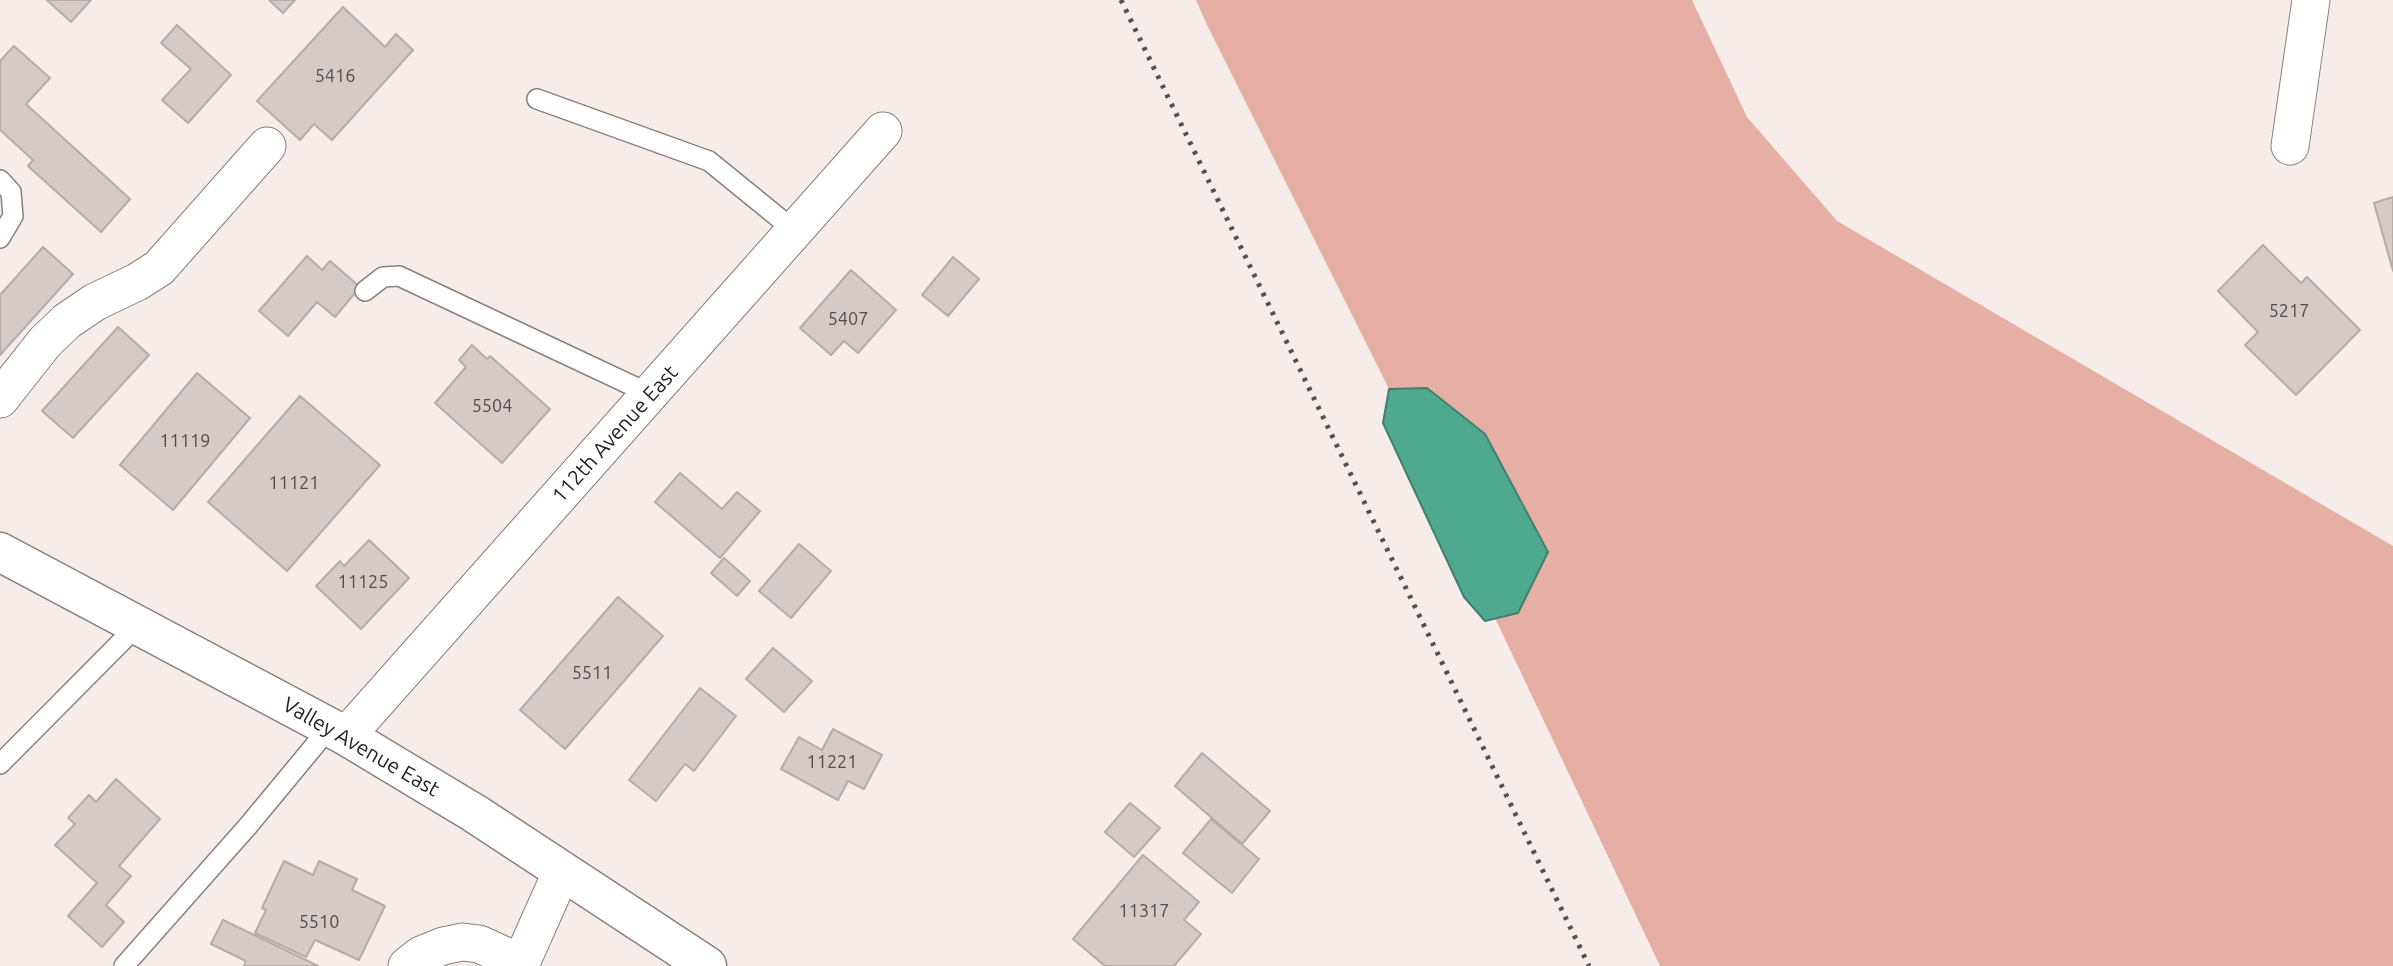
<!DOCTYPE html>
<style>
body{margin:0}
canvas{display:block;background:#f6ecea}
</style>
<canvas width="2393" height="966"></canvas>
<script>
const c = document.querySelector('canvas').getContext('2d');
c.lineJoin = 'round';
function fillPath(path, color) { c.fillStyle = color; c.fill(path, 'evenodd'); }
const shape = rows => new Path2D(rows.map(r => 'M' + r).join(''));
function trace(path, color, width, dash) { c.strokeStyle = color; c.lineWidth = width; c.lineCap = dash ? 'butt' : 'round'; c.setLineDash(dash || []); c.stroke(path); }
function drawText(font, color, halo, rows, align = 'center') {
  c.font = font + ' Ubuntu,sans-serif'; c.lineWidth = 5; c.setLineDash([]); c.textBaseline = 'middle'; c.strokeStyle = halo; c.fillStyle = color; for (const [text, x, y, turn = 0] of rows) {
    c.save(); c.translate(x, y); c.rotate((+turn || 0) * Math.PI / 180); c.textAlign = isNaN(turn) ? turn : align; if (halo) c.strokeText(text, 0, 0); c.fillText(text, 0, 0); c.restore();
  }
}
fillPath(shape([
 [1196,0,1692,0,1747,117,1837,221,2393,546,2393,966,1660,966,1495,618,1518,613,1548,552,1485,434,1427,388,1389,389,1207,25]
]), '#e6afa5');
const water = shape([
 [1427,388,1485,434,1548,552,1518,613,1485,621,1464,597,1383,423,1389,389,1427,388]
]);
fillPath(water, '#4ea98f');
trace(water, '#42806e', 2);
const building = shape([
 [47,0,91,0,71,22,47,0],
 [269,0,295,0,283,13,269,0],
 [343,7,385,47,396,34,413,50,332,140,314,124,300,140,257,101,343,7],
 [177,25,231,75,188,123,162,100,191,69,161,43,177,25],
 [14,46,50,78,26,104,130,199,101,232,28,166,33,160,0,130,0,61,14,46],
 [2393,197,2393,271,2374,203,2393,197],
 [2263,245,2301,283,2307,277,2360,330,2296,395,2245,345,2258,332,2218,291,2263,245],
 [43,247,73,274,0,355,0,295,43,247],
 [307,256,322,270,330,261,360,287,335,317,317,302,288,336,259,311,307,256],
 [953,257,979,279,948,316,922,295,953,257],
 [851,270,896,310,858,353,844,341,831,355,800,328,851,270],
 [118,327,149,355,73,438,42,411,118,327],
 [472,345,487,359,490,356,550,409,502,463,435,403,466,367,459,360,472,345],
 [197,373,250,418,173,510,120,465,197,373],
 [300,396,380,465,287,571,208,502,300,396],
 [680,473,722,509,737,492,760,511,720,558,655,502,680,473],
 [369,540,409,578,361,629,316,586,340,561,344,566,369,540],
 [799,544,831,571,791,618,759,591,799,544],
 [724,558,750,581,737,596,711,573,724,558],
 [618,597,663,636,565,749,520,710,618,597],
 [773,648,812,681,784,712,746,679,773,648],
 [700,688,736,716,694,771,685,764,656,801,629,780,700,688],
 [833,729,882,755,864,789,848,781,838,800,781,769,799,737,822,750,833,729],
 [1202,753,1270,811,1242,844,1175,786,1202,753],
 [116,779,160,819,119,866,131,876,106,905,124,922,102,947,68,916,97,883,55,845,75,824,68,818,89,795,96,802,116,779],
 [1130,803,1160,828,1134,857,1105,832,1130,803],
 [1211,819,1259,859,1232,893,1183,853,1211,819],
 [1143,855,1199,902,1184,920,1201,934,1174,966,1105,966,1073,939,1143,855],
 [284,861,313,875,319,861,357,879,352,890,385,906,359,960,315,940,306,957,255,933,266,910,262,908,284,861],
 [223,920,318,966,244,966,246,961,211,944,223,920]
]);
fillPath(building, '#d4cac8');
trace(building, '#b5acaa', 2);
const lane = shape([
 [537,99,709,161,795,231],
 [0,180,11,192,13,216,0,238],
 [365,291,383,277,399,276,650,394],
 [0,764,137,626],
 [124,966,248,826,330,727]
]);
const street = shape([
 [2290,146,2311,0],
 [0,399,45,342,67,321,95,302,137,282,159,268,267,146],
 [346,736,883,131],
 [407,966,421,955,443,946,462,942,479,944,521,963,562,871]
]);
const secondary = shape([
 [0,552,346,736,474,813,707,966]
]);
trace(lane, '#8a817f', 22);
trace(street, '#8a817f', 39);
trace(secondary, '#8a817f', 41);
trace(lane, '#fff', 19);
trace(street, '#fff', 37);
trace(secondary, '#fff', 38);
trace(shape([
 [1121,0,1589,966]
]), '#554f4f', 5, [3.5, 7]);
drawText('18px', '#524c4c', null, [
 ["5416",335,76],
 ["5217",2289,311],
 ["5407",848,319],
 ["5504",492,406],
 ["11119",185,441],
 ["11121",294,483],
 ["11125",363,582],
 ["5511",592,673],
 ["11221",832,762],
 ["11317",1144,911],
 ["5510",319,922]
]);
drawText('21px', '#262222', '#fff', [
 ["112th Avenue East",615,434,-48],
 ["Valley Avenue East",361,747,30]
]);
</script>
